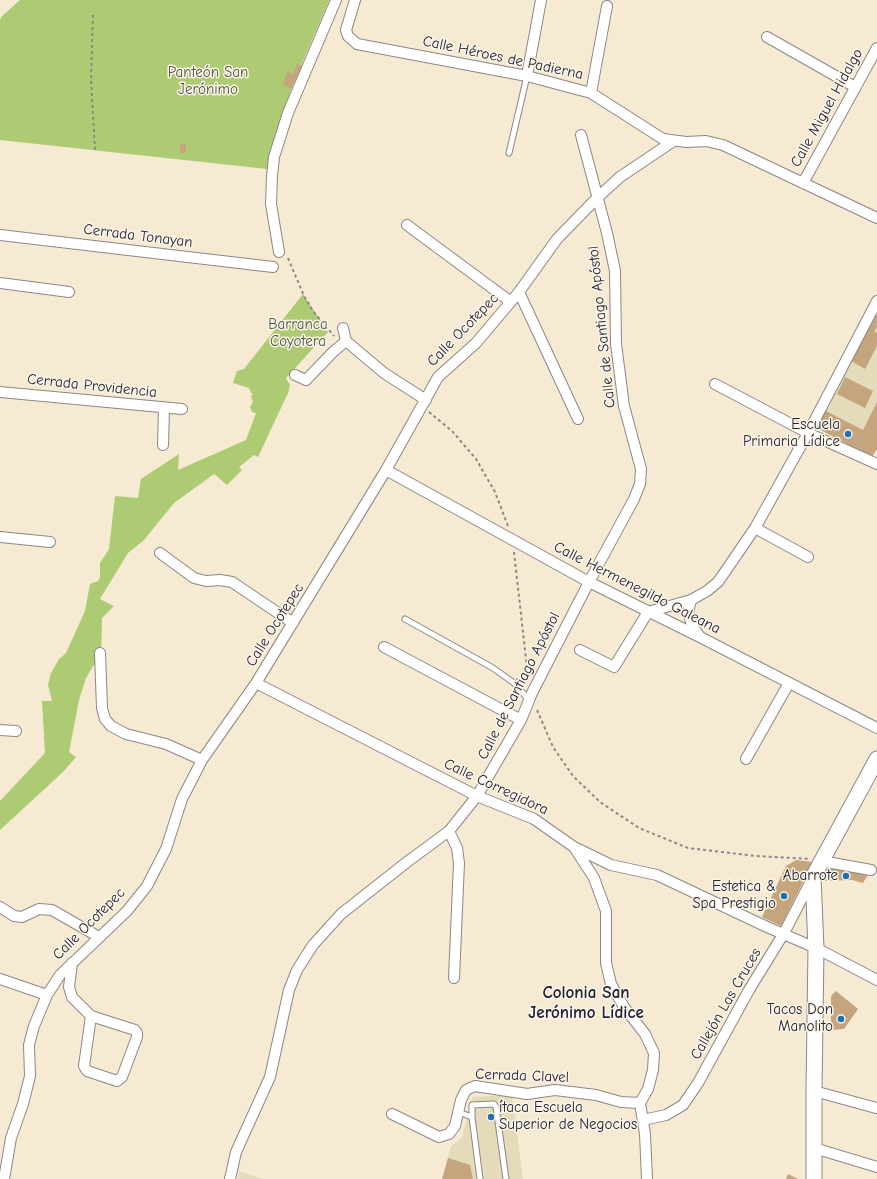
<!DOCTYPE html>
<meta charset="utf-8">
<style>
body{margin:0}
canvas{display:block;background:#f7ead3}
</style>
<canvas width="877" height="1179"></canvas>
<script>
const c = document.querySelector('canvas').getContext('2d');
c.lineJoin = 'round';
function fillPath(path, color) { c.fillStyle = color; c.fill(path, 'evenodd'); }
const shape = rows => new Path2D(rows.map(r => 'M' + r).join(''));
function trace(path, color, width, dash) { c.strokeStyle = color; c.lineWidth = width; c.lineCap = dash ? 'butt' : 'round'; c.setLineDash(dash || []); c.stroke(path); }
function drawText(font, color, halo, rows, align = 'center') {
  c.font = font + ' "Comic Neue",sans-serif'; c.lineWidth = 3; c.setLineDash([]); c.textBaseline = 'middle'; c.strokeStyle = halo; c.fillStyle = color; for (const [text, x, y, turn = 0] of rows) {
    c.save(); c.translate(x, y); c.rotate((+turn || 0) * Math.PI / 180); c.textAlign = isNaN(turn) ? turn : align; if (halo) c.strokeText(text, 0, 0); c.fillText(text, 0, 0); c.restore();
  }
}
fillPath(shape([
 [877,313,877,449,872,457,815,427],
 [512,1095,523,1179,442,1179,451,1146,462,1138,472,1097],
 [239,1171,263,1179,238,1179]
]), '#e3dbba');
fillPath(shape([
 [20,0,329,0,291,89,267,169,0,140,0,21,1,17],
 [303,294,328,332,286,378,290,385,288,393,258,457,254,455,239,467,242,470,227,485,214,474,174,503,144,540,128,553,100,599,114,606,102,618,101,658,93,666,86,678,79,700,69,752,76,757,63,772,0,830,0,801,45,753,42,701,52,701,48,685,51,673,59,659,66,653,85,611,90,584,98,581,100,577,100,563,109,549,115,496,138,498,141,479,179,454,178,470,246,440,256,413,252,412,250,407,253,402,251,397,253,393,251,393,249,388,233,383,237,371,244,369]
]), '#accb72');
fillPath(shape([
 [297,64,302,66,291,89,283,84,287,71,293,74],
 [180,144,186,144,186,153,180,153],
 [877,313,877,327,874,332,877,333,877,346,865,369,851,361],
 [845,377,873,391,865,408,837,394],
 [877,402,877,449,872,457,815,427,824,410,863,430],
 [796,860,813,862,781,926,762,917,786,866],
 [825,864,869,873,863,883,852,880,825,881],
 [836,991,858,1009,844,1029,831,1030,831,996],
 [448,1158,470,1165,473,1179,442,1179],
 [788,1174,798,1179,786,1179]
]), '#c4a57e');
const service = shape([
 [509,153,527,76],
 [405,619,493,668,514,683,529,700],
 [458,1112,472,1117,480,1179],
 [472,1117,472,1105,494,1104,496,1107,506,1179]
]);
const minor = shape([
 [355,0,346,30,348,36,357,44,527,76,591,93,663,139,686,142,706,141,723,145,877,218],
 [767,37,855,87],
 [527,76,541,0],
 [591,93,607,6],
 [803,183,877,48],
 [407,225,511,302],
 [0,235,273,267],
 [279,252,271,204,272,176,274,157,288,113,336,0],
 [0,283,69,292],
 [519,292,578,419],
 [343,328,346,341,384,373,426,400],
 [295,375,306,380,333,352,346,341],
 [715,384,808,433,877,464],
 [0,392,182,409],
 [163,445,164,408],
 [386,470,589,582,700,637,877,728],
 [755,528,808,557],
 [0,537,50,542],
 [160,553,194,578,206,581,220,580,232,582,293,623],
 [691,600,688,612,692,625,700,637],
 [648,612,691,600,707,591,718,582,755,528,808,433,877,301],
 [384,647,521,720],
 [580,650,614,667,648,612],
 [100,653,102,708,105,719,111,726,126,734,166,744,202,760],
 [256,683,477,796,534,819,574,847,611,865,657,875,767,927,816,948,877,980],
 [0,730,16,731],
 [746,759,789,683],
 [449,831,457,848,459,863,454,978],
 [574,847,594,878,606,911,606,963,611,984,624,1007,645,1034,654,1053,653,1070,648,1089,640,1103],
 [821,861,871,870],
 [0,907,14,916,22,917,39,909,52,910,99,937],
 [72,963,69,987,72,997,91,1016,135,1030,137,1033,137,1037,122,1077,117,1081,87,1071,84,1066,91,1016],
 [0,979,47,995],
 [814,1091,876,1108],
 [640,1103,645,1134,647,1179],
 [392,1114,439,1137,449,1134,455,1126,461,1100,466,1090,475,1086,527,1094,555,1090,596,1095,621,1102,640,1103],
 [643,1120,666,1115,683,1105,698,1083,749,990,784,933,812,879],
 [814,1148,877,1167],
 [4,1179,11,1138,23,1104,30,1076,29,1045,34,1026,47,995,60,975,127,911,147,886,166,849,182,799,202,760,256,683,386,470,438,377,476,343,519,292,557,239,597,198,620,177,672,142],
 [230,1179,236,1152,270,1077,289,990,297,970,313,945,341,914,407,862,449,831,477,796,521,720,532,693,589,582,634,499,640,484,641,469,624,406,616,344,615,271,607,233,581,135]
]);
const secondary = shape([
 [814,1179,814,1091,816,948,813,877,877,759]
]);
trace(service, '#8c8687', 7);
trace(minor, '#8c8687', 12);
trace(secondary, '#8c8687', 17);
trace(shape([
 [93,15,91,79,95,150],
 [288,258,304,296,313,311,334,336],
 [429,412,452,431,476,459,495,492,508,526],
 [514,552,528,677],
 [537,710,553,747,573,776,600,802,639,828,688,848,756,856,810,859]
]), '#8c8687', 2, [3, 3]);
trace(service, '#fff', 5);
trace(minor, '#fff', 10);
trace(secondary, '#fff', 15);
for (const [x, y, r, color] of [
 [848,434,4,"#1f6fb2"],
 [846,876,4,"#1f6fb2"],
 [784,896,4,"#1f6fb2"],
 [841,1019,4,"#1f6fb2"],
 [491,1117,4,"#1f6fb2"]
]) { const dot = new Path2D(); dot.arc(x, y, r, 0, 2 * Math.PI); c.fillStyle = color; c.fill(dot); trace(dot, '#fcf5e5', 1.5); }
drawText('15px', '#22223b', '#fcf5e5', [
 ["Calle Héroes de Padierna",503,58,12],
 ["Calle Miguel Hidalgo",827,108,-61],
 ["Cerrada Tonayan",138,236,7],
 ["Calle de Santiago Apóstol",602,327,-96],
 ["Calle Ocotepec",463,330,-46],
 ["Cerrada Providencia",92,386,6],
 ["Calle Hermenegildo Galeana",637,588,27],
 ["Calle Ocotepec",275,625,-58],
 ["Calle de Santiago Apóstol",519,686,-63],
 ["Calle Corregidora",496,787,25],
 ["Calle Ocotepec",89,924,-45],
 ["Callejón Las Cruces",726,1004,-60],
 ["Cerrada Clavel",522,1076,2]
]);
drawText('15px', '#4b554c', '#fcf5e5', [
 ["Panteón San",208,73],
 ["Jerónimo",208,90],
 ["Barranca",298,325],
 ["Coyotera",298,342]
]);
drawText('15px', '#22223b', '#fcf5e5', [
 ["Escuela",840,425],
 ["Primaria Lídice",840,442],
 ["Abarrote",838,876],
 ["Estetica &",776,887],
 ["Spa Prestigio",776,904],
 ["Tacos Don",833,1010],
 ["Manolito",833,1027],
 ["ítaca Escuela",499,1108,"left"],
 ["Superior de Negocios",499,1125,"left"]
], 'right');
drawText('bold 17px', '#22223b', '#fcf5e5', [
 ["Colonia San",586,993],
 ["Jerónimo Lídice",586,1013]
]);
</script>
